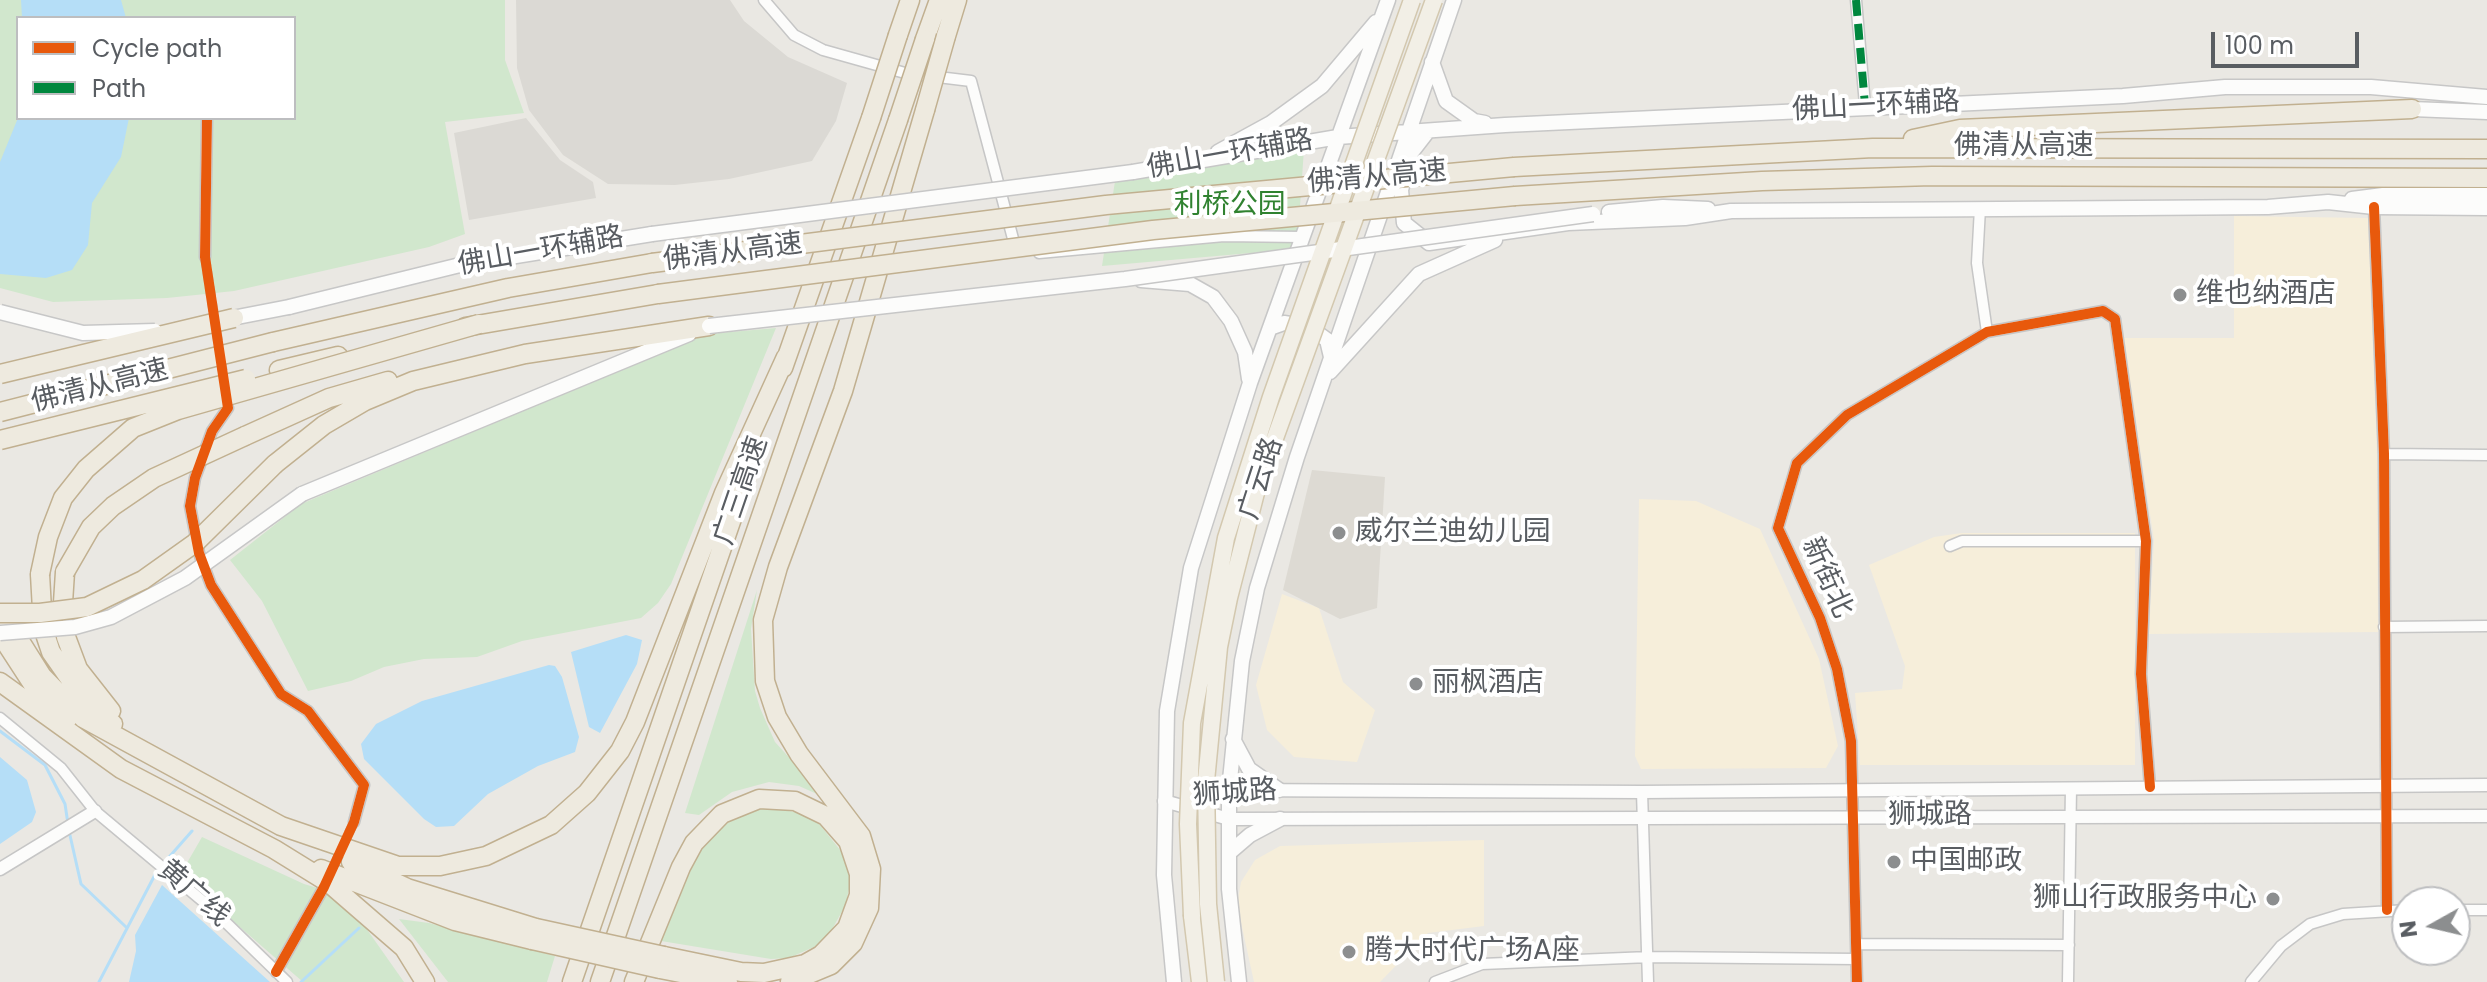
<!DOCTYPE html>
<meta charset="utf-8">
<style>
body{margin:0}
#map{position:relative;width:2487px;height:982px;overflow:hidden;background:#eae8e3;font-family:Poppins,sans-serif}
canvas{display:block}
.legend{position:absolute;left:16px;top:16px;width:280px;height:104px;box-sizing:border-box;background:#fff;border:2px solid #bdbec0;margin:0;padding:10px 14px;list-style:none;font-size:24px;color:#595d62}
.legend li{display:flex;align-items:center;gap:16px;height:40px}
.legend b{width:40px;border:2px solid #bdbec0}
.north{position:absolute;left:2391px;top:886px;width:80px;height:80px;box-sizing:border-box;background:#fff;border:2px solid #bdbec0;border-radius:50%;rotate:262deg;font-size:22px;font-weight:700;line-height:32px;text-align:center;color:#595d62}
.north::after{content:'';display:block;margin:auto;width:28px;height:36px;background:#8c8e8f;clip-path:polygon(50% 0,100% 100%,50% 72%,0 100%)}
.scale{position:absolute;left:2211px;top:32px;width:148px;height:36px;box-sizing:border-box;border:4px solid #595d62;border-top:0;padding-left:10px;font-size:24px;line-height:28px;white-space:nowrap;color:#595d62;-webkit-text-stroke:6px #fff;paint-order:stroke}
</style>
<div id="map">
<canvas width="2487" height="982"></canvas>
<ul class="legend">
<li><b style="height:10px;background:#e8590c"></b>Cycle path</li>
<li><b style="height:10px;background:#00873e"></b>Path</li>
</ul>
<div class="north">N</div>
<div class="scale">100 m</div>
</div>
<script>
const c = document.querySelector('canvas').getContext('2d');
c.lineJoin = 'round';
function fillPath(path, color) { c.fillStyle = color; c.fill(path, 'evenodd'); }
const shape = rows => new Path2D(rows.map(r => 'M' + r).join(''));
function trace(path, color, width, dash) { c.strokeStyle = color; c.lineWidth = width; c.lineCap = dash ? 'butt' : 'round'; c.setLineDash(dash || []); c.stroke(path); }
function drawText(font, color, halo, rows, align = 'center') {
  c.font = font + ' Poppins,"Noto Sans SC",sans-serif'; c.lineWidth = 8; c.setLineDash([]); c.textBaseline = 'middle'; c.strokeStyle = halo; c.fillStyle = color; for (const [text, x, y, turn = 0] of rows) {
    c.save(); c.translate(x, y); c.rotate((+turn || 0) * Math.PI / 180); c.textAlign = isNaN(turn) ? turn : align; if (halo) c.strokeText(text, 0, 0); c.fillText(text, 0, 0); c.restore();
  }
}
fillPath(shape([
 [2234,216,2368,218,2377,455,2378,632,2149,634,2154,540,2123,338,2234,338],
 [1639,499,1696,501,1760,529,1819,659,1838,746,1826,768,1641,769,1635,756],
 [1962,533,2135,533,2135,765,1860,765,1855,693,1902,689,1905,666,1869,565,1934,537],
 [1282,594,1319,608,1343,682,1375,710,1357,762,1294,757,1267,730,1256,685],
 [1484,840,1484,926,1428,933,1380,982,1254,982,1237,904,1241,882,1255,860,1280,846]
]), '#f6eeda');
fillPath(shape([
 [516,0,730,0,744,21,788,57,847,83,836,121,812,161,729,179,675,185,608,184,563,155,529,110,517,68],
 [526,118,560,160,593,182,596,198,469,220,454,133]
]), '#dbd9d4');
fillPath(shape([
 [1312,470,1385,477,1377,608,1340,619,1283,590]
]), '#dddad3');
fillPath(shape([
 [0,0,505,0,505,60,524,113,445,122,465,234,429,247,234,291,167,298,53,302,0,288],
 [18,18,294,18,294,118,18,118],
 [1304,149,1297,249,1102,266,1117,168],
 [776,328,671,584,658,603,641,618,522,641,477,657,424,659,384,667,351,681,308,691,262,601,230,560,301,504,707,334],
 [757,590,751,629,755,691,760,708,775,742,826,798,799,786,769,782,732,792,699,815,685,813],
 [766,807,812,815,845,856,852,877,845,906,825,942,789,958,771,959,661,941,689,871,713,831,751,810],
 [202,837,304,884,331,892,349,904,404,982,303,982,180,875],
 [399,919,429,923,555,956,547,982,448,982]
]), '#d1e7cd');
fillPath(shape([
 [21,0,121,0,126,18,22,18],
 [18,118,129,118,121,157,92,203,88,245,72,270,46,278,0,274,0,162],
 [626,635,642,640,637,664,600,733,589,727,571,652],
 [549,665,555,666,562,677,579,737,575,752,538,766,488,794,454,826,436,827,424,819,364,759,361,744,376,724,422,701],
 [0,757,27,780,36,812,32,822,0,844],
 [162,885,270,982,129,982,136,951,135,935]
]), '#b5def7');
trace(shape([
 [0,731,45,765,65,804,68,824],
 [69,831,81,884,126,927],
 [163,864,192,831],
 [99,982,158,869],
 [301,982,359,928]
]), '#b5def7', 3);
trace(shape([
 [205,257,225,386],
 [330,874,354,822]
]), '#c6c5c3', 10, [10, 5]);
const minor = shape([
 [764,0,794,35,823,50,905,73,971,81,1016,250],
 [1856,0,1865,105],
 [2374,207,2384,454,2387,910],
 [1980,208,1977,263,1987,332],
 [1039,253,1224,236,1301,237],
 [205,257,207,118],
 [228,408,212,431,195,478,190,506,199,553,211,585,281,694,308,711,364,785,354,822],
 [2384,454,2487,455],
 [1950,546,1962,541,2146,541],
 [2384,627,2487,626],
 [0,718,61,768,95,811,211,908,287,982],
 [1642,792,1648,982],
 [2455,910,2487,910],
 [1856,944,2069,945],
 [276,972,324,887],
 [1435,982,1482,964,1649,957,1856,959],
 [1857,982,1851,741,1837,669,1820,618,1778,528,1797,463,1847,415,1987,332,2103,311,2115,319,2146,541,2141,674,2150,787],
 [2068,982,2071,788],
 [2251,982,2281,946,2310,924,2343,914,2407,910]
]);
const tertiary = shape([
 [1199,795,1229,790,1642,792,2487,785],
 [1164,801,1229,819,2487,816],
 [0,869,95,811]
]);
const secondary = shape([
 [1432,62,1446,101,1474,121,1485,123],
 [2412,109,2487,112],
 [1428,131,1411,153,1401,190,1404,223,1429,243,1568,223,1685,218,1731,211,2268,207,2328,202,2374,207,2487,208],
 [1218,152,1271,123,1322,86,1376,22],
 [1133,172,1338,137,1505,125,2123,96,2225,87,2371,87,2487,97],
 [2352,199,2383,195,2487,195],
 [1609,212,1663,207,1708,209],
 [1141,280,1190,284,1213,297,1231,321,1245,352,1249,379],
 [289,307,460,265,652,234],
 [1270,328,1284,323,1309,327,1327,340,1331,357],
 [1330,372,1419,274,1495,240],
 [302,494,689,334],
 [1233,739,1249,769,1279,790],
 [1229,853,1250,835,1280,819],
 [1174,982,1164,875,1167,711,1191,568,1250,383,1388,0],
 [1239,982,1229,889,1229,790,1242,661,1257,588,1297,457,1454,0]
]);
const primary = shape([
 [1192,916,1200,982]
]);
const motorway = shape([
 [898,35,910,0],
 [946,36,957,0],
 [925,39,939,0],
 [1913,139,1960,129,2412,109],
 [1514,167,1873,148,2487,149],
 [1515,196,1762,181,1932,176,2487,178],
 [465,327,658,294],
 [273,342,508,288,652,263],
 [783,368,871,118],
 [279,370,338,356],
 [245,436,329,398,388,381],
 [275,464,324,425,365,401,413,381,525,354,709,326],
 [65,572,62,618,66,637,78,669,111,711],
 [40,574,43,628,51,652,86,702,113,724],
 [5,617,42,676,83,718,281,826,398,866,440,866,486,856,551,825,587,793,620,751,635,722,724,493,786,357],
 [0,634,41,697,67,720],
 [0,682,121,769,274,849,329,883,404,948,425,982],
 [351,862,407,888,536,928],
 [321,869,455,921,532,940],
 [660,969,728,982],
 [572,982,756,449],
 [600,982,898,120],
 [634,982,681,867,694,843,722,814,759,799,795,801,826,816,848,841,859,874,859,895,847,928,821,955,805,964,764,973,741,972,664,956],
 [790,982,831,965,853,943,869,908,871,869,861,836,799,754,777,717,765,681,763,620,778,567,843,391,925,110]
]);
trace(minor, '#c6c6c6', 13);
trace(tertiary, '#c6c6c6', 15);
trace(secondary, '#c7c7c7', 17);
trace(primary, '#d3c8af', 19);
trace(motorway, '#c1b090', 21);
trace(minor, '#fcfcfb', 10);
trace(tertiary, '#fcfcfb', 12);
trace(secondary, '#fcfcfb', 14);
trace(primary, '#f2efe6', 16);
trace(motorway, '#eeeadf', 18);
const secondaryBridge = shape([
 [652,234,1133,172],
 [0,312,83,333,155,331],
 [227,319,289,307],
 [709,326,1125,279,1593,214],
 [0,633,75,627,111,617,185,578,302,494]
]);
const primaryBridge = shape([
 [1192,916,1188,824,1192,723,1226,538,1271,397,1412,0],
 [1216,982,1208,904,1206,781,1219,647,1229,598,1258,485,1434,0]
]);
const motorwayBridge = shape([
 [925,110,946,36],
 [871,118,898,35],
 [898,120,925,39],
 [652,263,1106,205,1514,167],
 [658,294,1153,230,1515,196],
 [0,374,234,318],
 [0,412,273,342],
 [0,440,246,379],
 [65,572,91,527,113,506,154,478,245,436],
 [40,574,48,537,63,498,86,469,133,428,178,410,479,324],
 [0,613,40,613,87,607,143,580,195,543,275,464],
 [536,928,664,956],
 [532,940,660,969]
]);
trace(secondaryBridge, '#c7c7c7', 17, []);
trace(primaryBridge, '#d3c8af', 19, []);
trace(motorwayBridge, '#c1b090', 21, []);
trace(secondaryBridge, '#fcfcfb', 14);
trace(primaryBridge, '#f2efe6', 16);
trace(motorwayBridge, '#eeeadf', 18);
trace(shape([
 [1856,0,1865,105]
]), '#00873e', 8, [16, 8]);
trace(shape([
 [207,118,205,257,228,408,212,431,195,478,190,506,199,553,211,585,281,694,308,711,364,785,354,822,324,887,276,972],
 [2374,207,2384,454,2387,910],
 [1857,982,1851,741,1837,669,1820,618,1778,528,1797,463,1847,415,1987,332,2103,311,2115,319,2146,541,2141,674,2150,787]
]), '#e8590c', 10);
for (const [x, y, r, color] of [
 [2180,295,8,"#8c8e8f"],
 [1339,533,8,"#8c8e8f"],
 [1416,684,8,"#8c8e8f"],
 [1894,862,8,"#8c8e8f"],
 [2273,899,8,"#8c8e8f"],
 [1349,952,8,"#8c8e8f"]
]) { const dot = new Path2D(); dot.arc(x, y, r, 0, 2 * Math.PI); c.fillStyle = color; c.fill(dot); trace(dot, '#fff', 3); }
drawText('28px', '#595d62', '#fff', [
 ["佛山一环辅路",1876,107,-3],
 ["佛清从高速",2024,147],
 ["佛山一环辅路",1230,155,-10],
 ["佛清从高速",1377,178,-5],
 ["佛山一环辅路",541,252,-10],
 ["佛清从高速",733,253,-7],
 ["佛清从高速",100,387,-14],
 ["广云路",1262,479,-72],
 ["广三高速",742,491,-71],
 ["新街北",1826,578,66],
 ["狮城路",1235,794,-4],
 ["狮城路",1930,816],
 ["黄广线",193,894,41]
]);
drawText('28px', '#308230', '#fff', [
 ["利桥公园",1230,206]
]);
drawText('28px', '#595d62', '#fff', [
 ["维也纳酒店",2196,295],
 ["威尔兰迪幼儿园",1355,533],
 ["丽枫酒店",1432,684],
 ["中国邮政",1910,862],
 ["狮山行政服务中心",2257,899,"right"],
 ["腾大时代广场A座",1365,952]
], 'left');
</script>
